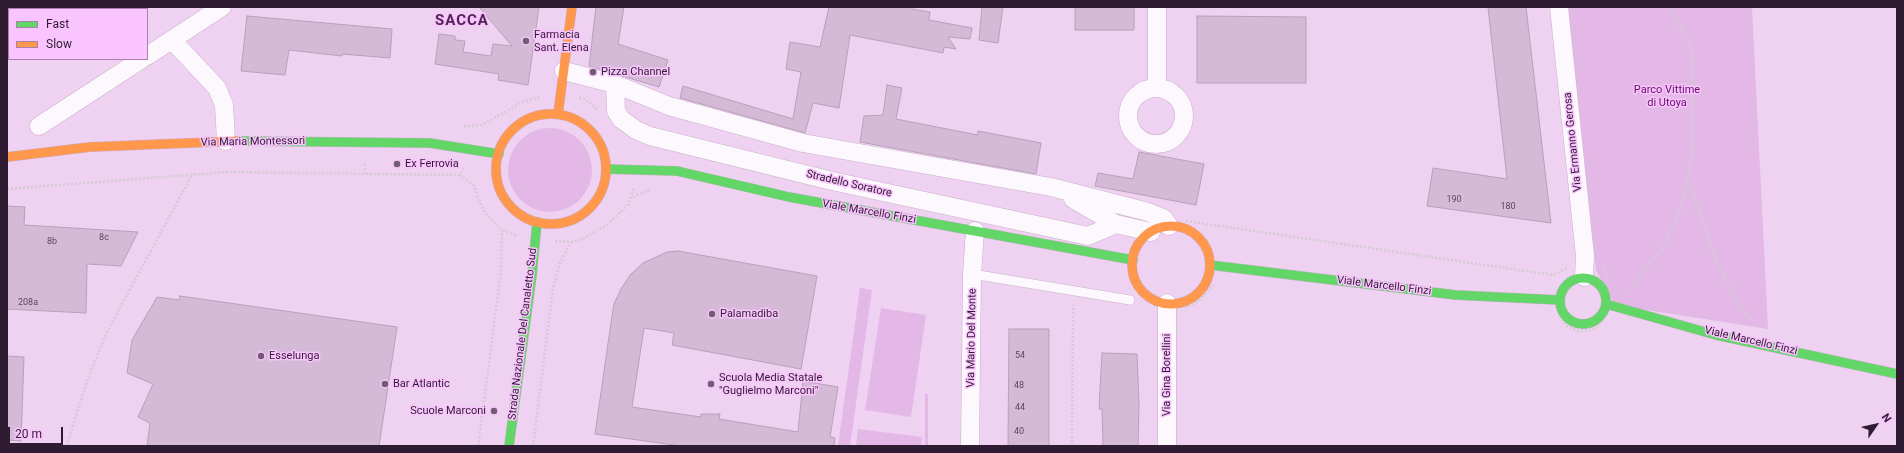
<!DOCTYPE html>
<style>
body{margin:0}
#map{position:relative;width:1904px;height:453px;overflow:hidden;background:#efd1f1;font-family:Roboto,sans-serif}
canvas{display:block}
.frame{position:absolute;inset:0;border:8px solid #301c32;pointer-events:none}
.legend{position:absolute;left:8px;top:8px;width:140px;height:52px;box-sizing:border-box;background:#fac4fe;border:1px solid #a981ac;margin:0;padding:5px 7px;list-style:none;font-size:12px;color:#301c32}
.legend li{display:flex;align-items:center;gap:8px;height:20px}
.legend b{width:20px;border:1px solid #a981ac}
.north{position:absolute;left:1856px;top:405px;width:40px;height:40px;-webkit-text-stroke:3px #fac4fe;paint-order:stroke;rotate:56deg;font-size:11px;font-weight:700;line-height:16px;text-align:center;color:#301c32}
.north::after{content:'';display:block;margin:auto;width:14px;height:18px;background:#301c32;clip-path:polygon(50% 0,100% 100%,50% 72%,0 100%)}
.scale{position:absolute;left:8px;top:427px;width:55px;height:18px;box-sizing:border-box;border:2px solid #301c32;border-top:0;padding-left:5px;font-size:12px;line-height:14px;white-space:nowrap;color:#301c32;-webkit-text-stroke:3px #fac4fe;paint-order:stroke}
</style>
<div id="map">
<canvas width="1904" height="453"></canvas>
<div class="frame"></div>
<ul class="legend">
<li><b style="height:5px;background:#63d668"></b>Fast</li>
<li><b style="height:5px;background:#ff974d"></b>Slow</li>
</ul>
<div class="north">N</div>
<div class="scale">20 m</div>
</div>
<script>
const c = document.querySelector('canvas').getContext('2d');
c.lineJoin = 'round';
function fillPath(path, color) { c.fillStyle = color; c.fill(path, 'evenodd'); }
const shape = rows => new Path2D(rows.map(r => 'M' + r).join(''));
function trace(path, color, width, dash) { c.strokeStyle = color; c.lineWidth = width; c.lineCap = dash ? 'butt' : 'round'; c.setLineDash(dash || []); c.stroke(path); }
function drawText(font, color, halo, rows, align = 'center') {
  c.font = font + ' Roboto,sans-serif'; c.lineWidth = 3; c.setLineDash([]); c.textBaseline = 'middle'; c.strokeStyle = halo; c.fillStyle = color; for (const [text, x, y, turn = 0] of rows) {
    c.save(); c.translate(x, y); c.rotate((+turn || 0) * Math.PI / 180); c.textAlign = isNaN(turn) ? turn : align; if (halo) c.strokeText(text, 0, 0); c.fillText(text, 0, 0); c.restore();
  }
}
fillPath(shape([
 [1568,7,1752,7,1768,329,1615,305,1596,270],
 '508 170a42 42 0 1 1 84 0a42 42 0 1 1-84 0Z',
 [860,288,872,290,850,446,838,446],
 [881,308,926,315,911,417,865,410],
 [925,394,928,394,928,446,925,446],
 [858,429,922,437,921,446,856,446]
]), '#e3b8e7');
const building = shape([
 [479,7,539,7,528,85,498,80,499,74,435,64,439,34,455,36,455,40,465,41,463,52,491,56,493,44,512,46,479,7],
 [596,7,624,7,618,44,668,60,659,87,589,66,596,7],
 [829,7,912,7,912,9,930,12,929,20,972,28,970,39,948,37,956,49,944,47,943,53,850,35,839,108,813,103,805,133,680,98,683,86,793,119,801,72,786,69,790,42,820,47,829,7],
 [982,7,1003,7,998,43,979,40,982,7],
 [1075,7,1134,7,1134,30,1075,30,1075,7],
 [1488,7,1526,7,1551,223,1427,206,1433,168,1507,179,1488,7],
 [247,16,392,29,390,58,342,54,342,56,289,50,285,75,241,71,247,16],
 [1197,16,1306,17,1306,83,1197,83,1197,16],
 [887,85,902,88,896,119,978,135,978,131,1041,143,1036,174,860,142,864,116,883,115,887,85],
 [1139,152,1204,164,1196,205,1095,186,1098,173,1133,179,1139,152],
 [7,206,25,207,24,225,138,232,121,266,87,264,86,313,7,309,7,206],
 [678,251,817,276,801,369,672,345,674,333,644,328,632,407,701,417,701,414,720,414,719,419,798,432,803,381,838,387,830,437,835,438,834,446,681,446,595,434,611,323,614,304,621,289,631,274,643,263,667,252,678,251],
 [180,296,397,327,379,446,147,446,150,423,138,417,153,384,127,373,132,340,157,297,179,300,180,296],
 [1009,329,1049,329,1049,446,1008,446,1009,329],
 [1102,353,1137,354,1139,403,1138,446,1103,446,1102,409,1099,409,1102,353],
 [7,356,24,357,21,441,7,440,7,356]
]);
fillPath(building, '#d5bad7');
trace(building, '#b7a0b9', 1);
const lane = shape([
 [972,274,1130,300]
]);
const street = shape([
 [1559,7,1585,256,1584,277],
 [172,40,217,88,224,105,226,141],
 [147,56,222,7],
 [564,71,615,84,669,106,803,143,1051,187,1148,212,1163,218,1169,226],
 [615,84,616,111,621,119,636,130,650,136,832,181,1088,236,1116,224,1151,232],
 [1157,88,1157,7],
 '1128 116a28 28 0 1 1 56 0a28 28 0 1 1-56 0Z',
 [39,126,142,59],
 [1073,199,1116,224],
 [1167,303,1167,446],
 [970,446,972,274,975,231]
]);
const fast = shape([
 [239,141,430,143,499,154],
 [606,169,677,171,789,197,1133,260],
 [1210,265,1456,295,1559,300],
 '1560 301a23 23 0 1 1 46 0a23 23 0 1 1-46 0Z',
 [1606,304,1716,335,1897,374],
 [509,446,532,275,537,222]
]);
const slow = shape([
 [558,114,572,7],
 '496 169a55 55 0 1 1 110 0a55 55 0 1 1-110 0Z',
 [7,157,90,147,239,141],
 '1132 265a39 39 0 1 1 78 0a39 39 0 1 1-78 0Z'
]);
trace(lane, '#c8b0ca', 10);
trace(street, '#c8b0ca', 19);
trace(fast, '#c8b0ca', 10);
trace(slow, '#c8b0ca', 10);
trace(shape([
 [579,98,583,98,591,104,598,110],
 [464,126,482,125,523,102,540,97],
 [365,174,365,162],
 [460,175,474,186,481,205,487,215,502,230,517,236],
 [1688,180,1716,260,1735,298,1752,322],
 [7,189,227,172,460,175,464,168],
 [633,197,649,190],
 [1186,221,1553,275,1567,268],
 [555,241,571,242,582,239,608,224,628,205,634,188],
 [1604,267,1606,277,1611,284],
 [1630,290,1663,247,1681,209,1693,148,1693,62,1690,44,1669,7],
 [1185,308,1197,302,1214,285],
 [1562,319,1566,326,1578,331,1592,330,1600,324],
 [69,446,68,441,88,378,108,330,192,175],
 [478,446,501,272,502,230],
 [533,446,553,288,560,263,571,242],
 [1072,446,1073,305]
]), '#d4cbd5', 2.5, [2, 2]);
trace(lane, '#fdf8fd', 9);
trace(street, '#fdf8fd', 18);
trace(fast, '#63d668', 9);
trace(slow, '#ff974d', 9);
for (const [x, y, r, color] of [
 [526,41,4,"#735b75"],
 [593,72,4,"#735b75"],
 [397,164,4,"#735b75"],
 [712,314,4,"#735b75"],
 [261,356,4,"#735b75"],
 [385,384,4,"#735b75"],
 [711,384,4,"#735b75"],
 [494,411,4,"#735b75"]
]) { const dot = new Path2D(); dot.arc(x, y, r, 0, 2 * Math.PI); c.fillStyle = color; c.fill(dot); trace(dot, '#fac4fe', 1.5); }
drawText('9px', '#5d475f', null, [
 ["190",1454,200],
 ["180",1508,207],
 ["8c",104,238],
 ["8b",52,242],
 ["208a",28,303],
 ["54",1020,356],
 ["48",1019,386],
 ["44",1020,408],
 ["40",1019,432]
]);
drawText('11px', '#301c32', '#fac4fe', [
 ["Farmacia",534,35],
 ["Sant. Elena",534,48],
 ["Pizza Channel",601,72],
 ["Ex Ferrovia",405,164],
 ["Palamadiba",720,314],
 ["Esselunga",269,356],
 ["Scuola Media Statale",719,378],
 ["\"Guglielmo Marconi\"",719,391],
 ["Bar Atlantic",393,384],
 ["Scuole Marconi",486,411,"right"]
], 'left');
drawText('11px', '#650d6d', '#fac4fe', [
 ["Parco Vittime",1667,90],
 ["di Utoya",1667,103]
]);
drawText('11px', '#301c32', '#fac4fe', [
 ["Via Maria Montessori",253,142,-1],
 ["Via Ermanno Gerosa",1573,142,-96],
 ["Stradello Soratore",849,184,13],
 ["Viale Marcello Finzi",869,212,10],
 ["Viale Marcello Finzi",1384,286,7],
 ["Strada Nazionale Del Canaletto Sud",523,334,-83],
 ["Via Mario Del Monte",972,338,-89],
 ["Viale Marcello Finzi",1751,341,13],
 ["Via Gina Borellini",1167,375,-90]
]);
c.letterSpacing = '1px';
drawText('bold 15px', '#512455', '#fac4fe', [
 ["SACCA",462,21]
]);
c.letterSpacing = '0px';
</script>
